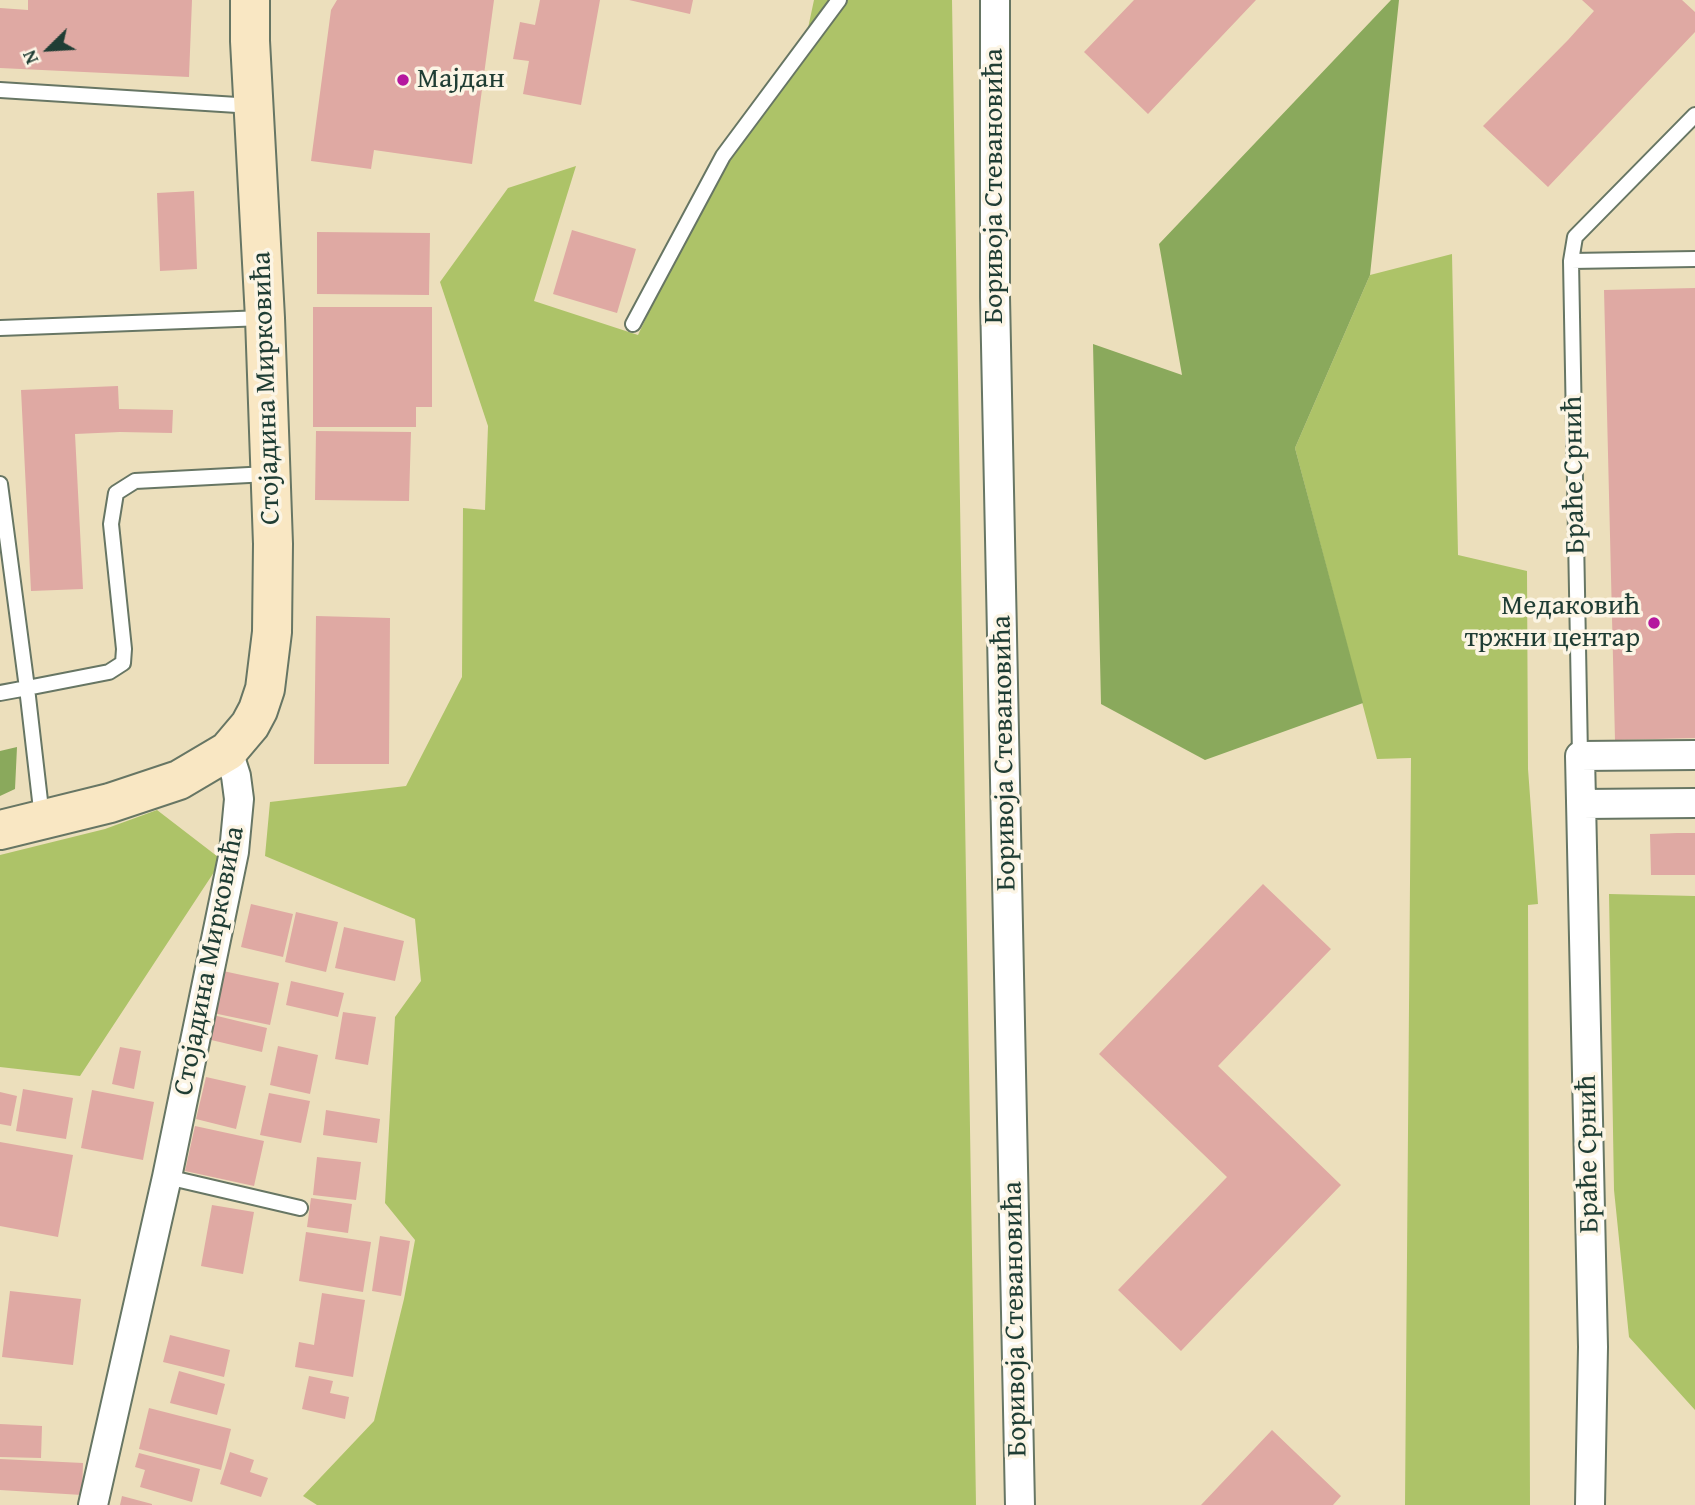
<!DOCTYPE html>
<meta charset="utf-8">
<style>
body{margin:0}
#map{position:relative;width:1695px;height:1505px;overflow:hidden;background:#ecdfbc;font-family:"Gentium Book Plus",serif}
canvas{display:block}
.north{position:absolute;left:14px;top:14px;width:70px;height:70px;-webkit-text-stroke:5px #fcf5e5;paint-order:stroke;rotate:246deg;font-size:19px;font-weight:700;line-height:28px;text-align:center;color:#1f3d34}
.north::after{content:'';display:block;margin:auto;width:24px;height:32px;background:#1f3d34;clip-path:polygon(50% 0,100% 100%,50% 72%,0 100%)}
</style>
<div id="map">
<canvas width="1695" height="1505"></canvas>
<div class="north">N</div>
</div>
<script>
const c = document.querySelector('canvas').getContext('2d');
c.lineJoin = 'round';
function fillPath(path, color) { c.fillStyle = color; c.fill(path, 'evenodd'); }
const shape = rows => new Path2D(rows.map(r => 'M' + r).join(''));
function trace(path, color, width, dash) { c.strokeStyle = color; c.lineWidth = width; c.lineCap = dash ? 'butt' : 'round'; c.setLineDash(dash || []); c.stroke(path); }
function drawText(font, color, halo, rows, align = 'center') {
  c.font = font + ' "Gentium Book Plus",serif'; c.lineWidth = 7; c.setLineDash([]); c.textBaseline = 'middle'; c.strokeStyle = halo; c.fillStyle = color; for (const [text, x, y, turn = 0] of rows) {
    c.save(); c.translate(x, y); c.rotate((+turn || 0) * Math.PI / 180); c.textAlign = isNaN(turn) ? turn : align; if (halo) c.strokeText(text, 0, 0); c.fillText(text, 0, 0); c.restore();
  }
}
fillPath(shape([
 [814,0,952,0,976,1505,317,1505,303,1496,374,1421,404,1299,415,1240,385,1203,395,1017,421,981,415,919,265,856,270,802,406,786,462,677,463,508,485,510,488,426,440,282,508,188,576,166,534,301,638,335,723,156,804,47],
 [1452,254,1458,555,1527,571,1528,769,1538,904,1528,905,1530,1505,1405,1505,1411,758,1377,759,1295,448,1370,275],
 [157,810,222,860,80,1076,0,1067,0,855,105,829],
 [1609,894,1695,896,1695,1410,1629,1337,1614,1190]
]), '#adc368');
fillPath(shape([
 [1391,0,1399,0,1370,275,1295,448,1363,703,1205,760,1101,704,1093,344,1182,375,1159,244],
 [17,747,15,789,0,796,0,751]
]), '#8aa95c');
fillPath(shape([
 [28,0,192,0,189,77,0,68,0,8,28,10],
 [337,0,494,0,472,164,374,150,371,169,311,161,331,10],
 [540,0,600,0,581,105,523,94,529,61,513,59,520,22,535,25],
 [629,0,693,0,690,14],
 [1134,0,1256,0,1148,114,1084,52],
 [1582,0,1682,0,1695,12,1695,32,1548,187,1483,126,1568,40,1594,11],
 [194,191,197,269,160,271,157,193],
 [572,230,636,249,617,313,553,294],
 [317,232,430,233,429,295,317,294],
 [1695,288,1695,738,1615,740,1604,290],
 [313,307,432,307,432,407,416,407,416,427,313,427],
 [118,386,119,409,173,410,172,433,120,432,75,434,83,589,31,591,21,390],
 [316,431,411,432,409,501,315,500],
 [316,616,390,618,389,764,314,764],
 [1677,833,1695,833,1695,875,1651,875,1650,834],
 [1263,884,1331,949,1218,1066,1341,1185,1181,1351,1118,1290,1227,1177,1099,1054],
 [251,904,293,914,283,957,241,947],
 [296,912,338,922,326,972,285,962],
 [344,927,404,941,395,981,335,968],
 [223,971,279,983,270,1025,213,1013],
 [291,981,344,993,338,1017,286,1005],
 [343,1012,376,1017,368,1065,335,1059],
 [213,1015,267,1028,262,1052,207,1039],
 [278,1046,318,1055,310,1094,270,1085],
 [120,1047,141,1051,134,1089,112,1084],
 [206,1077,246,1086,236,1129,196,1119],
 [23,1089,73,1098,66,1139,16,1131],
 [92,1090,154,1102,143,1160,81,1148],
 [0,1092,17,1096,11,1126,0,1124],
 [269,1093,310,1101,301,1143,260,1135],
 [326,1110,380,1119,377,1143,323,1135],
 [195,1126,264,1141,254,1186,185,1171],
 [0,1142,73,1155,58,1237,0,1226],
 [317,1157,361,1162,356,1200,313,1195],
 [311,1198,352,1204,348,1233,307,1227],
 [212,1205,254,1212,243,1274,201,1266],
 [306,1232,371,1242,363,1292,299,1281],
 [380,1236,410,1241,401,1296,372,1291],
 [10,1291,81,1299,73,1365,2,1357],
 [322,1293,365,1300,353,1377,295,1367,299,1342,314,1345],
 [170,1335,230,1350,224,1377,163,1362],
 [179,1371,225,1384,217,1415,170,1403],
 [309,1376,333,1381,330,1393,349,1397,345,1419,302,1409],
 [149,1408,231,1429,221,1470,139,1449],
 [0,1424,42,1426,41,1458,0,1457],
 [1272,1430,1341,1496,1333,1505,1201,1505],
 [230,1452,254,1460,250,1472,268,1478,261,1497,220,1484],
 [139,1453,200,1469,192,1502,140,1487,145,1470,135,1467],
 [0,1459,83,1463,82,1495,0,1490],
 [122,1496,152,1504,152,1505,120,1505]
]), '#dfa9a3');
const lane = shape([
 [0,90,253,106],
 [1571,261,1695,259],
 [633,324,723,156,839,0],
 [0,328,264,318],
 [0,484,27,688,109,672,123,663,124,649,111,524,116,493,135,481,268,474],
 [0,693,27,688,42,818],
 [1580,756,1571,261,1575,237,1695,115],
 [167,1177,300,1208]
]);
const street = shape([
 [995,0,995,297,1020,1505],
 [1582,804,1695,803],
 [93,1505,167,1177,234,852,239,799,236,776,228,751],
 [1590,1505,1593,1347,1580,756,1695,755]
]);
const secondary = shape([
 [0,830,110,803,179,780,228,751,250,725,258,710,265,689,272,632,273,544,265,318,250,41,250,0]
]);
trace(lane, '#677664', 18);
trace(street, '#677664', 32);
trace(secondary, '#677664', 42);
trace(lane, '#fff', 14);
trace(street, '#fff', 28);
trace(secondary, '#f9e7c3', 38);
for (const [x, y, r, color] of [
 [403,80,7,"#b5179e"],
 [1654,623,7,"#b5179e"]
]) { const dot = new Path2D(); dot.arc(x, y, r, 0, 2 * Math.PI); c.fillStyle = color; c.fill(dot); trace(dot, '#fcf5e5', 2.5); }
drawText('28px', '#1f3d34', '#fcf5e5', [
 ["Мајдан",417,80],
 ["Медаковић",1640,607,"right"],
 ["тржни центар",1640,639,"right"]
], 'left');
drawText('28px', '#1f3d34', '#fcf5e5', [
 ["Боривоја Стевановића",995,186,-90],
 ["Стојадина Мирковића",267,388,-92],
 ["Браће Срнић",1575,475,-91],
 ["Боривоја Стевановића",1005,753,-91],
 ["Стојадина Мирковића",210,961,-79],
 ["Браће Срнић",1589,1154,-91],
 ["Боривоја Стевановића",1016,1319,-91]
]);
</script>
